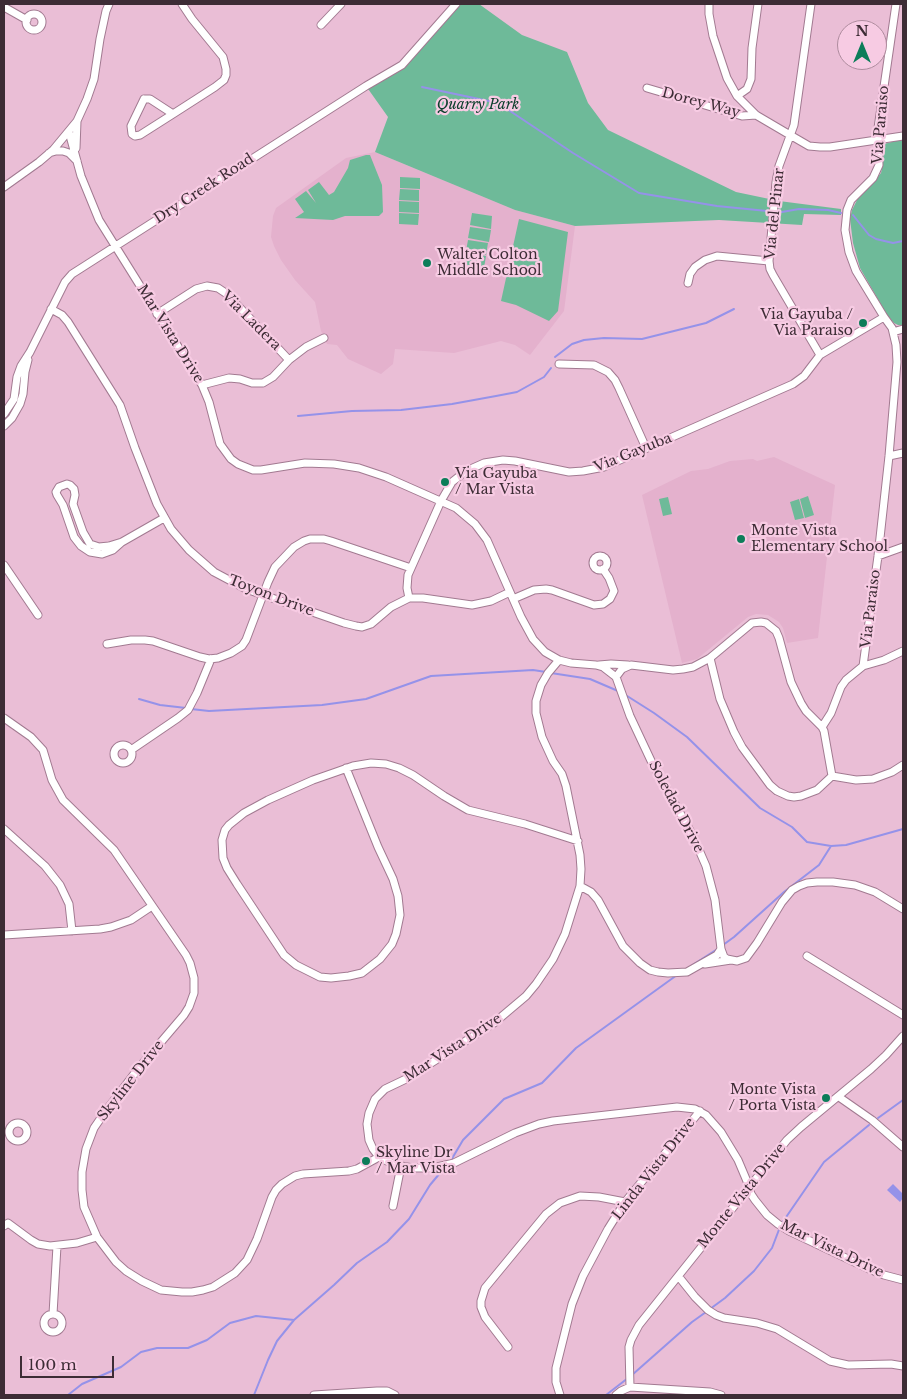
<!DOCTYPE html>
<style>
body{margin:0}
#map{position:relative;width:907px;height:1399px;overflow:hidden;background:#eabed6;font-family:"Libre Baskerville",serif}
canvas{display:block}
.frame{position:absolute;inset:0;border:5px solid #3d2c35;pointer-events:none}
.north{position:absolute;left:837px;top:20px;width:50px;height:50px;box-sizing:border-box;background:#f7cbe3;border:1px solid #ad8b9d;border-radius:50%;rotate:0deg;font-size:14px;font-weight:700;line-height:20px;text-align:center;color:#3d2c35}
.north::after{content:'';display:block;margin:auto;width:18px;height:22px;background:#0c7d59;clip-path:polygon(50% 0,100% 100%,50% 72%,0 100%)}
.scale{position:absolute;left:20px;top:1356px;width:94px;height:22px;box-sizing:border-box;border:2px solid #3d2c35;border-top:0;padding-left:6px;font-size:15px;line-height:18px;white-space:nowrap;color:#3d2c35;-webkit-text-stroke:4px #f7cbe3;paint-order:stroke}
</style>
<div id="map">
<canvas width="907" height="1399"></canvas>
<div class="frame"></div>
<div class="north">N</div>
<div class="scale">100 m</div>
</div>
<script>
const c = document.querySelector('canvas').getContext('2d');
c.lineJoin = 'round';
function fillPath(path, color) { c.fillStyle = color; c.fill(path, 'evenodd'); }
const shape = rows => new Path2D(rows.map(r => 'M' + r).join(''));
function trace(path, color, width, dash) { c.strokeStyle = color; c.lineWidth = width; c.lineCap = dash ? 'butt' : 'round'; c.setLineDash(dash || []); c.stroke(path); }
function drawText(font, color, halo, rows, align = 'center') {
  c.font = font + ' "Libre Baskerville",serif'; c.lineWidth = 4.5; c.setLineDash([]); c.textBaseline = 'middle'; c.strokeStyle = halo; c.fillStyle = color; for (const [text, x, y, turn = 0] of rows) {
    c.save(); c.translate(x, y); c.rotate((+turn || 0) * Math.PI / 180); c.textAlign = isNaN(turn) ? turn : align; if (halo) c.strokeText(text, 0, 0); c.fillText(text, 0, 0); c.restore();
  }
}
fillPath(shape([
 [375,152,515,210,575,226,564,311,530,355,515,345,501,341,454,353,395,349,393,364,381,374,348,359,337,345,327,344,321,331,315,302,295,280,281,260,274,246,271,237,273,216,276,208,346,158],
 [774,457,835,485,818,638,787,643,783,628,779,622,768,615,756,614,748,617,697,659,682,663,642,495,691,471,708,469,730,461,753,459,757,461]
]), '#e4b1cd');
fillPath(shape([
 [456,4,479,4,522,35,567,52,588,103,608,130,736,192,779,201,841,209,841,215,804,214,802,225,719,220,575,226,515,210,375,152,388,117,366,86,402,65],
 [903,139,903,325,898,325,894,323,887,315,860,268,853,243,850,219,852,210,857,200,876,179,881,173,883,164,884,144],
 [366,155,370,155,382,185,383,212,379,216,345,216,333,220,295,218,304,212,295,199,306,191,316,203,308,190,319,182,329,195,334,192,348,168,350,160],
 [400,177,420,178,420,189,400,188],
 [400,189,419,190,419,201,399,200],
 [399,201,419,202,419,213,399,212],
 [399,213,419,214,418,225,399,224],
 [472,213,492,216,491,229,470,225],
 [519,219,568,232,558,311,549,321,516,305,501,301],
 [470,227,491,230,489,242,468,238],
 [468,240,488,243,486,255,466,251],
 [466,253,486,256,484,268,463,264],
 [808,496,814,515,805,518,800,499],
 [668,497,672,514,663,516,659,499],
 [799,499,804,518,795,520,790,502]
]), '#6eba99');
fillPath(shape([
 [893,1184,903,1194,903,1198,900,1202,887,1190]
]), '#9592e9');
trace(shape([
 [422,87,498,103,573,153,639,193,717,206,767,211],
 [782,212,799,209,828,210,841,213],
 [853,215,869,235,876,239,893,243,903,241],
 [555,357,572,344,584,340,604,338,642,339,706,323,734,309],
 [298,416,352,411,401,410,452,404,496,396,517,392,544,377,551,368],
 [551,673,590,679,618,691],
 [624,694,654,713,687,737,760,808,792,827,807,842,831,846,846,845,903,829],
 [139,699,160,705,186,708],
 [191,709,209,711,322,705,366,699,431,676,533,670,546,672],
 [723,945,734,937,784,892,819,865,831,846],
 [691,966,719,948],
 [878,1118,903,1100],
 [450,1162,463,1140,504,1099,542,1083,576,1048,677,975],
 [782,1223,824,1162,869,1125],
 [710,1309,725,1298,754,1271,772,1248,780,1227],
 [632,1375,692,1322,706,1312],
 [68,1395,82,1384,121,1367,141,1352,157,1348,188,1348,207,1340,230,1323,256,1316,294,1320],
 [254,1395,268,1360,277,1341,294,1320,334,1285,357,1263,387,1242,409,1219,430,1185,445,1167],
 [606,1395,628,1378]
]), '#9592e9', 2);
const minor = shape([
 [709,4,709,14,713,36,727,78,737,96,756,115,790,135,809,146,820,147,830,147,903,136],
 [811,4,794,125,779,166,776,182,769,261,770,269,773,275,820,355],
 [4,7,27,20],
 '26 22a8 8 0 1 1 16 0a8 8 0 1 1-16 0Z',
 [321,25,341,4],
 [647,88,742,116,756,115],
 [737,96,747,89,751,79,752,48,758,4],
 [144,99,150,99,173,114,140,135,135,136,132,134,131,126,144,99],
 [173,114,215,87,224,80,226,75,226,69,223,57,192,19,182,4],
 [69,132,81,176,99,220,202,385,209,402,220,444,231,459,238,464,253,470,261,470,305,463,334,464,359,468,386,477,456,508,475,524,487,540,521,617,533,639,545,652,559,660,571,663,596,665,603,667,616,677,622,669,631,665,673,670,683,669,693,667,710,658,752,623,761,622,766,623,776,631,779,638,791,682,801,703,806,711,822,727,824,731,832,776],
 [76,148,77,121],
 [49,153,56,151,63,151,69,153,77,161],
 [4,187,39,162,53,150,77,121,87,99,94,79,100,39,106,11,109,4],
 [688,283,690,274,695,267,705,260,717,256,769,261],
 [51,309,62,315,68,322,120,405,135,448,157,504,171,529,189,550,214,572,246,589,344,623,356,626,362,627,371,624,391,607,409,598,423,598,472,605,491,601,510,592],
 [157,314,196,289,207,286,218,288,227,294,289,360],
 [893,332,903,329],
 [559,364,594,365,608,372,615,380,619,388,646,448],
 [202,385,229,378,240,379,252,383,263,383,273,377,289,360,306,347,324,338],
 [4,414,14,399,17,377,21,366,30,352,65,282,72,274,366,86,402,65,456,4],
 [4,426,12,418,20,404,23,394,25,372,28,360],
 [889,456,903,453],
 [122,542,113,550,102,554,90,552,81,546,74,537,63,505,57,495,56,492,59,487,67,484,70,485,74,489,75,495,73,504,83,532,90,544,99,547,109,546,122,542,164,518],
 [878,556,903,547],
 '593 563a7 7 0 1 1 14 0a7 7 0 1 1-14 0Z',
 [4,565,38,615],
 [409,598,407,588,408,575,441,501,452,482,466,471,484,463,503,460,515,461,569,472,583,471,604,467,793,384,804,376,820,355,884,317],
 [513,599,534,590,546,589,552,590,594,605,603,604,610,599,614,591,609,578,603,569],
 [107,644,131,640,145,640,153,641,200,657,209,659,218,658,231,653,242,646,246,640,268,582,275,567,294,547,304,541,310,539,324,539,331,541,411,568],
 [710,658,720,699,734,732,742,747,770,785,777,791,788,796,794,797,801,796,817,790,832,776],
 [559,660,548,673,541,685,536,701,536,713,542,737,553,761,562,774,566,786,580,855,581,869,580,886,565,934,553,959,536,984,526,996,494,1023,406,1079,385,1089,375,1099,369,1113,367,1124,369,1140,373,1149,379,1157,395,1165,413,1168,433,1168,454,1163,515,1133,539,1124,553,1121,677,1107,695,1109,706,1115,721,1132,738,1160,749,1186,751,1194,755,1200,767,1215,778,1224,789,1231,869,1269,884,1275,903,1280],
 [599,665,611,664,628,665],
 [863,666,884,660,903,651],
 [616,677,630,716,653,765,693,836,706,866,715,900,721,949,724,957,727,959,737,961,746,958,757,943,782,902,792,890,799,886,807,883,817,882,833,882,855,885,875,892,903,909],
 [4,718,31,737,43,750,52,780,63,800,114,850,186,955,190,963,194,978,194,993,189,1007,184,1015,138,1069,105,1112,94,1128,86,1149,82,1172,82,1190,84,1207,97,1237,116,1262,126,1271,142,1281,161,1290,182,1292,192,1292,203,1290,213,1287,235,1273,247,1260,257,1239,272,1197,276,1190,282,1184,295,1176,303,1174,349,1171,357,1169,379,1157],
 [822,727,831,713,841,687,846,680,863,666,878,556,889,456,897,362,896,345,892,328,884,317,856,271,849,252,845,230,847,210,851,200,873,178,879,165,878,128,896,4],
 '114 754a9 9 0 1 1 18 0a9 9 0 1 1-18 0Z',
 [131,750,178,718,188,710,197,693,211,659],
 [346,768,378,847,393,879,398,896,400,915,396,934,392,944,380,959,362,973,349,976,331,978,320,977,296,965,284,955,237,884,227,868,223,858,222,840,225,830,229,825,244,813,268,800,313,780,336,772,353,766,371,763,386,764,399,768,413,775,444,796,468,810,525,824,578,841],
 [832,776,856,780,873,779,892,772,903,765],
 [4,829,45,866,60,885,69,904,72,931],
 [580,886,591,892,598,900,623,946,640,963,650,970,658,972,668,973,687,972,717,955,721,949],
 [4,935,100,929,111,927,131,920,152,906],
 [807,956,903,1015],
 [705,964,731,960],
 [839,1097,872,1120,903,1147],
 '9 1132a9 9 0 1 1 18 0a9 9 0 1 1-18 0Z',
 [393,1206,401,1166],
 [4,1226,8,1223,31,1240,38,1244,50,1246,77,1243,97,1237],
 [679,1277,695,1297,708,1310,716,1315,724,1318,757,1323,777,1329,830,1361,848,1365,891,1364,903,1366],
 [53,1314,57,1246],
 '44 1323a9 9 0 1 1 18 0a9 9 0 1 1-18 0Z',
 [508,1347,485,1317,481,1307,481,1301,485,1288,546,1214,560,1203,580,1196,599,1197,625,1202],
 [630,1387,629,1347,631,1340,639,1325,787,1140,801,1127,871,1069,886,1055,903,1036],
 [314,1395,377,1391,387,1391,395,1395],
 [560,1395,556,1382,556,1368,572,1304,583,1276,608,1229,625,1202,700,1111],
 [616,1395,621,1391,630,1387,710,1392,721,1395]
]);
trace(minor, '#a27a91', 9);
trace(minor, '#fff', 7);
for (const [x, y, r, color] of [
 [427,263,5,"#0c7d59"],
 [863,323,5,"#0c7d59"],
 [445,482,5,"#0c7d59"],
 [741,539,5,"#0c7d59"],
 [826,1098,5,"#0c7d59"],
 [366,1161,5,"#0c7d59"]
]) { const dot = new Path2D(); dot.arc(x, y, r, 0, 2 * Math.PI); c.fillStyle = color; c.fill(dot); trace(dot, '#f7cbe3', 2); }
drawText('14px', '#3d2c35', '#f7cbe3', [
 ["Dorey Way",701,103,15],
 ["Via Paraiso",881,125,-85],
 ["Dry Creek Road",204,189,-33],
 ["Via del Pinar",775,214,-84],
 ["Via Ladera",251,321,45],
 ["Mar Vista Drive",170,334,58],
 ["Via Gayuba",633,453,-22],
 ["Toyon Drive",271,596,21],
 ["Via Paraiso",871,609,-83],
 ["Soledad Drive",676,807,62],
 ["Mar Vista Drive",453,1048,-33],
 ["Skyline Drive",131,1081,-52],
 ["Linda Vista Drive",654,1169,-52],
 ["Monte Vista Drive",742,1196,-51],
 ["Mar Vista Drive",832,1249,26]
]);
drawText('italic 14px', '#0e412e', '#f7cbe3', [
 ["Quarry Park",478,105]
]);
drawText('14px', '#3d2c35', '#f7cbe3', [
 ["Walter Colton",437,255],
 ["Middle School",437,271],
 ["Via Gayuba /",853,315,"right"],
 ["Via Paraiso",853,331,"right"],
 ["Via Gayuba",455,474],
 ["/ Mar Vista",455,490],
 ["Monte Vista",751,531],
 ["Elementary School",751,547],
 ["Monte Vista",816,1090,"right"],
 ["/ Porta Vista",816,1106,"right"],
 ["Skyline Dr",376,1153],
 ["/ Mar Vista",376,1169]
], 'left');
</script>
